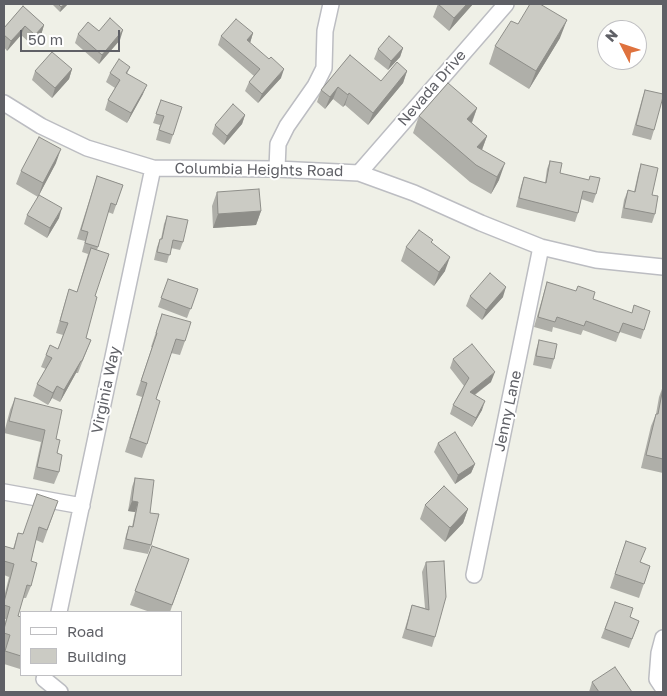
<!DOCTYPE html>
<style>
body{margin:0}
#map{position:relative;width:667px;height:696px;overflow:hidden;background:#eff0e7;font-family:"Golos Text",sans-serif}
canvas{display:block}
.frame{position:absolute;inset:0;border:5px solid #5f6066;pointer-events:none}
.legend{position:absolute;left:20px;top:611px;width:162px;height:65px;box-sizing:border-box;background:#fff;border:1px solid #bfbfc2;margin:0;padding:6px 9px;list-style:none;font-size:15px;color:#5f6066}
.legend li{display:flex;align-items:center;gap:10px;height:25px}
.legend b{width:25px;border:1px solid #bfbfc2}
.north{position:absolute;left:597px;top:20px;width:50px;height:50px;box-sizing:border-box;background:#fff;border:1px solid #bfbfc2;border-radius:50%;rotate:311deg;font-size:14px;font-weight:700;line-height:20px;text-align:center;color:#5f6066}
.north::after{content:'';display:block;margin:auto;width:18px;height:22px;background:#df723e;clip-path:polygon(50% 0,100% 100%,50% 72%,0 100%)}
.scale{position:absolute;left:20px;top:30px;width:100px;height:22px;box-sizing:border-box;border:2px solid #5f6066;border-top:0;padding-left:6px;font-size:15px;line-height:18px;white-space:nowrap;color:#5f6066;-webkit-text-stroke:4px #fff;paint-order:stroke}
</style>
<div id="map">
<canvas width="667" height="696"></canvas>
<div class="frame"></div>
<ul class="legend">
<li><b style="height:6px;background:#fff"></b>Road</li>
<li><b style="height:14px;background:#cbcbc4"></b>Building</li>
</ul>
<div class="north">N</div>
<div class="scale">50 m</div>
</div>
<script>
const c = document.querySelector('canvas').getContext('2d');
c.lineJoin = 'round';
const shape = rows => new Path2D(rows.map(r => 'M' + r).join(''));
function trace(path, color, width, dash) { c.strokeStyle = color; c.lineWidth = width; c.lineCap = dash ? 'butt' : 'round'; c.setLineDash(dash || []); c.stroke(path); }
function fillPath(path, color) { c.fillStyle = color; c.fill(path, 'evenodd'); }
function drawText(font, color, halo, rows, align = 'center') {
  c.font = font + ' "Golos Text",sans-serif'; c.lineWidth = 4; c.setLineDash([]); c.textBaseline = 'middle'; c.strokeStyle = halo; c.fillStyle = color; for (const [text, x, y, turn = 0] of rows) {
    c.save(); c.translate(x, y); c.rotate((+turn || 0) * Math.PI / 180); c.textAlign = isNaN(turn) ? turn : align; if (halo) c.strokeText(text, 0, 0); c.fillText(text, 0, 0); c.restore();
  }
}
const minor = shape([
 [4,103,41,126,87,148,153,168,277,169,359,173,414,193,481,223,541,247,596,260,663,267],
 [277,169,278,144,287,126,315,86,324,68,325,31,331,4],
 [359,173,506,4],
 [4,492,82,506],
 [474,575,541,247],
 [59,612,153,168],
 [663,638,659,653,657,679,663,688],
 [44,679,60,692]
]);
trace(minor, '#bcbdc2', 18);
trace(minor, '#fff', 15);
fillPath(shape([
 [52,4,68,4,60,12],
 [438,4,473,4,449,31,433,17],
 [23,6,44,25,41,35,32,45,21,35,7,51,4,47,4,28],
 [518,24,560,38,529,89,489,64,495,46],
 [99,31,120,40,99,64,75,43,78,34],
 [253,33,250,43,281,78,258,103,245,91,249,82,254,76,218,45,221,36],
 [403,48,400,57,388,70,374,59,378,49],
 [350,55,381,81,407,71,403,83,368,125,345,105,343,107,333,99,325,109,317,102,321,90],
 [130,67,127,74,143,94,127,123,105,110,108,100,115,88,106,82,110,73],
 [72,69,69,79,52,98,32,80,35,71],
 [645,90,654,130,651,140,632,135,642,99],
 [161,100,173,135,170,144,156,140,160,125,153,123],
 [477,108,472,123,487,136,482,150,499,180,491,194,470,182,413,133,419,116],
 [245,115,242,124,224,145,212,134,215,125],
 [550,161,560,173,596,194,593,203,581,199,578,213,575,222,516,207,521,186,524,177,545,183,547,169],
 [56,163,38,197,16,184,21,171],
 [641,164,652,195,655,214,652,223,621,218,624,200,628,190,634,192,638,174],
 [97,176,123,185,113,214,108,212,97,250,95,296,86,338,91,340,78,373,76,373,60,402,52,398,48,405,33,396,37,384,46,369,41,367,50,345,58,349,63,335,56,333,65,302,69,289,77,292,88,254,82,252,85,241,77,239],
 [217,192,261,211,256,225,213,228,212,206],
 [27,215,59,218,47,238,24,224],
 [167,216,183,242,180,250,171,248,167,263,154,260,157,247,160,239,161,239,164,224],
 [432,243,445,271,434,286,401,261,406,247],
 [168,279,198,289,187,318,158,307],
 [547,282,593,299,644,330,641,339,620,332,616,342,583,330,581,335,553,327,552,332,534,327,544,292],
 [470,296,503,297,482,320,466,306],
 [162,314,185,341,180,355,171,353,156,399,147,444,142,458,125,452,142,397,136,395,152,347,151,347],
 [539,340,554,359,551,369,533,365,536,350],
 [453,359,491,382,475,395,482,410,472,427,450,414,453,405,464,386,450,368],
 [663,386,663,473,641,468,651,426,656,414,659,397],
 [15,398,56,439,59,472,54,484,33,479,41,442,4,433,10,410],
 [438,443,475,464,471,473,455,484,434,452],
 [135,478,150,513,151,545,148,554,123,549,126,535,129,526,132,527,135,512,128,511,132,487],
 [58,501,43,543,36,540,31,561,31,586,26,598,23,598,18,616,21,617,21,664,20,669,4,664,4,653,5,648,4,647,4,626,6,619,4,619,4,597,9,577,4,575,4,546,13,549,18,533,23,534],
 [425,505,468,509,463,523,445,542,420,519],
 [626,541,640,562,650,566,639,598,610,588],
 [152,546,189,559,170,612,150,612,130,605],
 [426,562,435,637,432,647,402,638,412,605,425,608,422,572],
 [615,602,630,617,639,621,629,648,601,638],
 [592,682,632,692,589,692]
]), '#afafa9');
fillPath(shape([
 [65,4,68,4,60,12,61,7],
 [467,4,473,4,449,31,454,18],
 [567,20,560,38,529,89,536,71],
 [44,25,41,35,32,45,35,35],
 [25,26,21,35,7,51,11,41],
 [123,30,120,40,99,64,102,55],
 [253,33,250,43,247,40],
 [403,48,400,57,388,70,391,61],
 [72,69,69,79,52,98,55,88],
 [284,69,281,78,258,103,262,94],
 [407,71,403,83,368,125,373,113],
 [147,85,143,94,127,123,131,113],
 [338,87,333,99,325,109,330,97],
 [349,93,345,105,343,107,348,95],
 [477,108,471,124,467,119],
 [245,115,242,124,224,145,227,136],
 [487,136,481,152,477,147],
 [61,149,56,163,38,197,43,183],
 [505,163,499,180,491,194,497,177],
 [62,208,59,218,47,238,50,228],
 [261,211,256,225,213,228,218,214],
 [450,257,445,271,434,286,439,272],
 [506,287,503,297,482,320,486,310],
 [81,361,76,373,60,402,64,390],
 [495,372,491,382,466,401,470,392],
 [57,386,52,398,48,405,53,393],
 [485,401,482,410,472,427,476,418],
 [475,464,471,473,455,484,458,475],
 [132,501,138,502,135,512,128,511],
 [468,509,463,523,445,542,450,528]
]), '#8e8e89');
const building = shape([
 [58,4,65,4,61,7,58,4],
 [438,4,467,4,454,18,438,4],
 [530,4,540,4,567,20,536,71,495,46,511,21,518,24,530,4],
 [23,6,44,25,35,35,25,26,11,41,4,35,4,28,23,6],
 [110,18,123,30,102,55,78,34,88,22,99,31,110,18],
 [236,19,253,33,247,40,269,59,271,57,284,69,262,94,249,82,260,69,221,36,236,19],
 [389,36,403,48,391,61,378,49,389,36],
 [52,52,72,69,55,88,35,71,52,52],
 [350,55,381,81,397,62,407,71,373,113,349,93,348,95,338,87,330,97,321,90,350,55],
 [119,59,130,67,126,73,147,85,131,113,108,100,120,80,110,73,119,59],
 [448,83,477,108,467,119,487,136,477,147,505,163,497,177,476,165,419,116,448,83],
 [645,90,663,94,663,97,654,130,636,125,645,90],
 [161,100,182,107,173,135,159,130,164,116,156,114,161,100],
 [233,104,245,115,227,136,215,125,233,104],
 [39,137,61,149,43,183,21,171,39,137],
 [550,161,562,163,560,173,589,180,590,176,600,178,596,194,583,191,578,213,519,198,524,177,546,183,550,161],
 [641,164,658,168,652,195,658,196,655,214,624,208,628,190,635,192,641,164],
 [97,176,123,185,116,205,111,203,98,247,85,243,88,232,81,230,97,176],
 [259,189,261,211,218,214,217,192,259,189],
 [39,195,62,208,50,228,27,215,39,195],
 [167,216,188,220,183,242,173,240,170,255,157,252,160,239,162,239,167,216],
 [419,230,433,240,431,242,450,257,439,272,406,247,419,230],
 [91,248,109,254,95,296,97,297,86,338,91,340,82,361,81,361,64,390,57,386,53,393,37,384,52,358,46,355,50,345,58,349,68,323,60,321,69,289,77,292,91,248],
 [490,273,506,287,486,310,470,296,490,273],
 [168,279,198,289,191,309,161,298,168,279],
 [547,282,576,291,578,286,595,292,593,299,632,313,634,305,650,311,644,330,623,323,619,333,586,321,584,326,557,317,555,322,538,317,547,282],
 [162,314,191,322,185,341,176,339,156,399,160,401,147,444,130,438,147,383,141,381,157,333,156,333,162,314],
 [539,340,557,344,554,359,536,356,539,340],
 [472,344,495,372,470,392,485,401,476,418,453,405,469,378,453,359,472,344],
 [663,388,663,459,646,455,656,414,658,414,663,388],
 [15,398,62,410,56,439,60,440,57,453,62,455,59,472,37,467,45,430,9,421,15,398],
 [455,432,475,464,458,475,438,443,455,432],
 [135,478,154,480,150,513,159,514,151,545,126,539,129,526,133,527,138,502,132,501,135,478],
 [444,486,468,509,450,528,425,505,444,486],
 [37,494,58,501,47,530,39,527,31,561,37,563,31,586,27,585,18,616,21,617,21,656,5,651,10,635,4,633,4,629,10,607,4,605,4,602,14,564,4,561,4,546,14,549,18,533,23,534,37,494],
 [626,541,646,548,640,562,650,566,644,584,615,574,626,541],
 [152,546,189,559,172,605,135,591,152,546],
 [444,561,446,597,435,637,406,629,412,605,429,610,426,562,444,561],
 [615,602,633,608,630,617,639,621,632,639,605,629,615,602],
 [615,667,632,692,599,692,592,682,615,667]
]);
fillPath(building, '#cbcbc4');
trace(building, '#8e8e89', 1);
drawText('15px', '#5f6066', '#fff', [
 ["Nevada Drive",432,88,-49],
 ["Columbia Heights Road",259,170,1],
 ["Virginia Way",106,390,-78],
 ["Jenny Lane",508,411,-78]
]);
</script>
